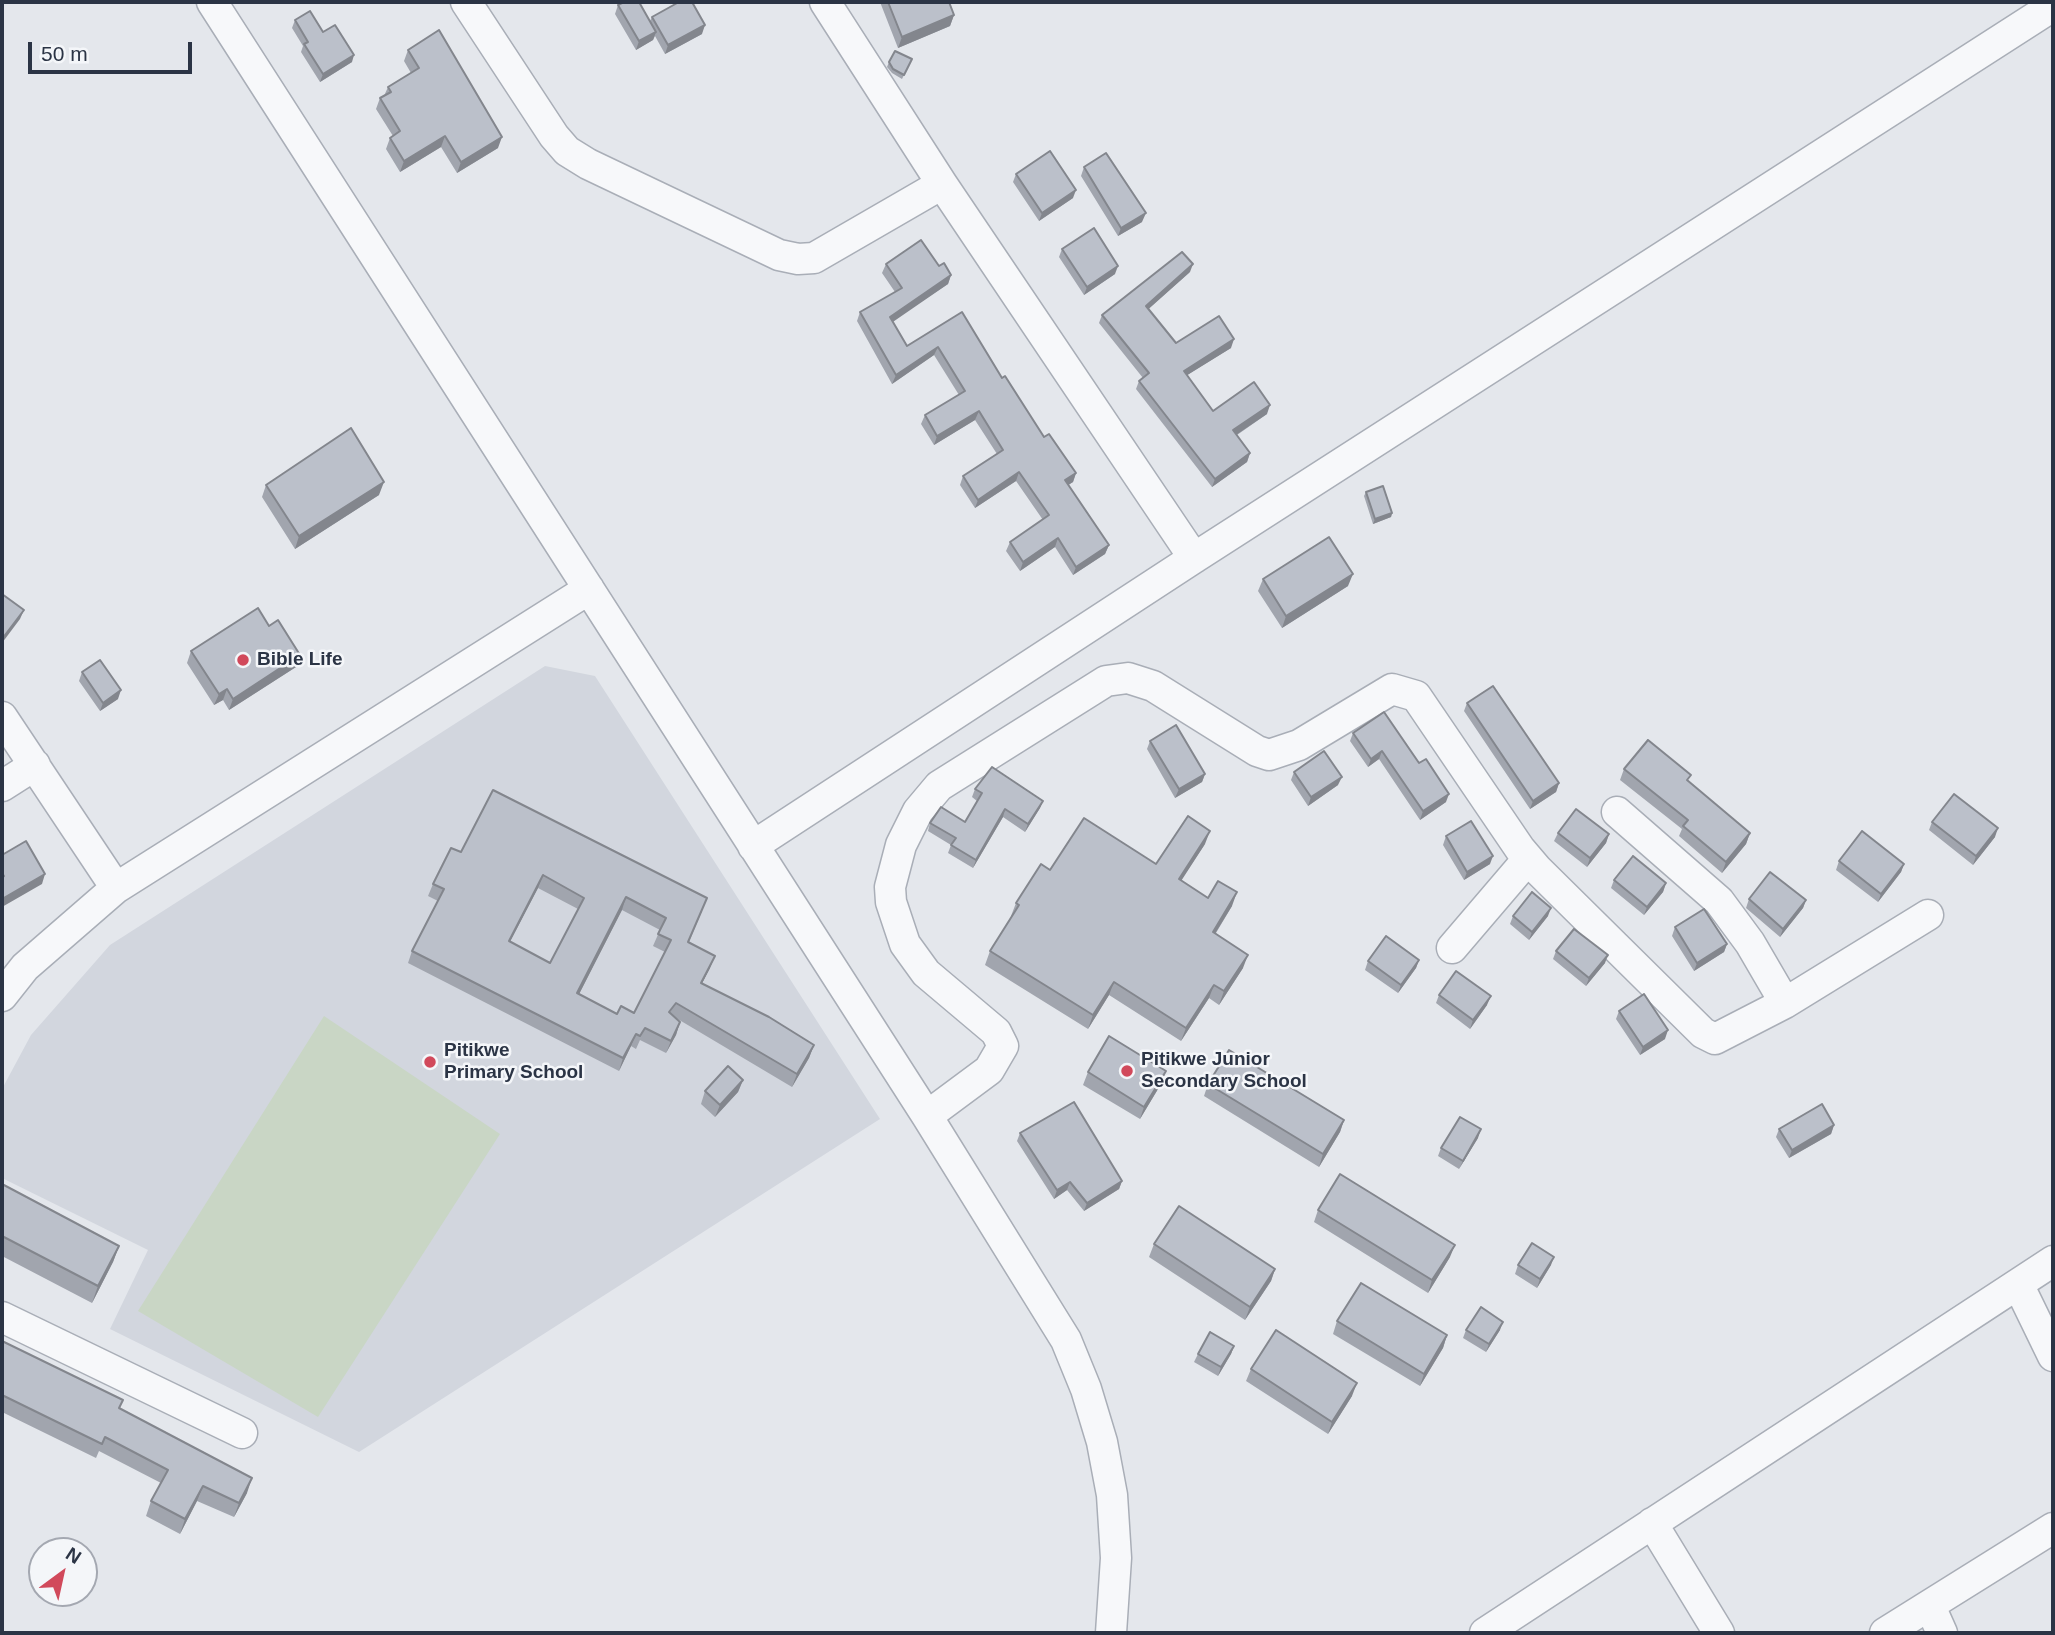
<!DOCTYPE html>
<style>
body{margin:0}
#map{position:relative;width:2055px;height:1635px;overflow:hidden;background:#e4e7ec;font-family:Helvetica,sans-serif}
canvas{display:block}
.frame{position:absolute;inset:0;border:4px solid #2b3445;pointer-events:none}
.north{position:absolute;left:28px;top:1537px;width:70px;height:70px;box-sizing:border-box;background:#f4f6f9;border:2px solid #a4a8b1;border-radius:50%;rotate:33deg;font-size:19px;font-weight:700;line-height:28px;text-align:center;color:#2b3445}
.north::after{content:'';display:block;margin:auto;width:24px;height:32px;background:#d1495b;clip-path:polygon(50% 0,100% 100%,50% 72%,0 100%)}
.scale{position:absolute;left:28px;top:42px;width:164px;height:32px;box-sizing:border-box;border:4px solid #2b3445;border-top:0;padding-left:9px;font-size:21px;line-height:24px;white-space:nowrap;color:#2b3445;-webkit-text-stroke:5px #f4f6f9;paint-order:stroke}
</style>
<div id="map">
<canvas width="2055" height="1635"></canvas>
<div class="frame"></div>
<div class="north">N</div>
<div class="scale">50 m</div>
</div>
<script>
const c = document.querySelector('canvas').getContext('2d');
c.lineJoin = 'round';
function fillPath(path, color) { c.fillStyle = color; c.fill(path, 'evenodd'); }
const shape = rows => new Path2D(rows.map(r => 'M' + r).join(''));
function trace(path, color, width, dash) { c.strokeStyle = color; c.lineWidth = width; c.lineCap = dash ? 'butt' : 'round'; c.setLineDash(dash || []); c.stroke(path); }
function drawText(font, color, halo, rows, align = 'center') {
  c.font = font + ' Helvetica,sans-serif'; c.lineWidth = 5; c.setLineDash([]); c.textBaseline = 'middle'; c.strokeStyle = halo; c.fillStyle = color; for (const [text, x, y, turn = 0] of rows) {
    c.save(); c.translate(x, y); c.rotate((+turn || 0) * Math.PI / 180); c.textAlign = isNaN(turn) ? turn : align; if (halo) c.strokeText(text, 0, 0); c.fillText(text, 0, 0); c.restore();
  }
}
fillPath(shape([
 [545,666,595,676,880,1119,359,1452,110,1329,148,1250,2,1178,2,1089,31,1035,110,945]
]), '#d2d6de');
fillPath(shape([
 [324,1016,500,1134,318,1417,138,1311]
]), '#c9d6c5');
const minor = shape([
 [212,2,927,1116,1066,1340,1086,1389,1102,1442,1112,1495,1116,1558,1111,1633],
 [466,2,554,136,567,151,588,164,779,255,798,259,814,258,942,184],
 [825,2,942,184,1194,558],
 [2,717,116,888],
 [2,786,35,765],
 [1617,812,1719,901,1750,943,1785,1003],
 [753,846,1194,558,2053,6],
 [1452,948,1528,859],
 [2,996,25,967,116,888,589,589],
 [927,1116,989,1070,1003,1046,996,1032,926,973,905,944,891,902,890,887,901,845,918,811,939,786,1106,681,1128,678,1153,686,1257,751,1269,755,1299,745,1392,689,1416,696,1520,849,1537,869,1703,1033,1715,1039,1785,1003,1928,915],
 [2018,1284,2053,1356],
 [2,1317,242,1433],
 [1652,1523,1719,1633],
 [1930,1606,1942,1633],
 [1485,1633,2053,1261],
 [1885,1633,2053,1528]
]);
trace(minor, '#a9aeb7', 33);
trace(minor, '#f7f8fa', 30);
fillPath(shape([
 [880,2,951,2,949,3,954,15,950,26,898,48],
 [618,5,650,21,652,17,702,34,665,54,655,36,653,40,636,50,615,14],
 [295,20,323,32,352,62,320,82,301,52,303,46,292,28],
 [408,50,498,148,457,173,441,147,400,172,386,149,390,138,393,136,376,109,380,98,384,96,388,87,411,73,404,61],
 [889,62,910,63,902,79,892,73,887,67],
 [1084,167,1142,222,1118,236,1081,176],
 [1016,174,1073,198,1039,221,1013,182],
 [1062,249,1115,274,1084,295,1059,257],
 [886,264,939,266,951,275,948,284,892,321,907,346,962,312,1002,378,1044,437,1076,473,1073,482,1068,485,1109,545,1105,554,1073,575,1055,547,1020,571,1006,551,1010,542,1043,520,1016,481,975,508,960,485,963,476,997,454,975,420,934,445,921,424,925,415,959,395,934,355,892,384,857,321,860,312,895,292,882,273],
 [1190,272,1148,309,1176,343,1231,348,1187,375,1213,411,1267,414,1237,435,1250,453,1247,462,1212,487,1136,389,1139,381,1143,378,1099,323,1102,315],
 [266,485,379,495,295,549,262,497],
 [1366,492,1392,513,1391,517,1373,524,1364,496],
 [1263,579,1348,586,1282,628,1258,591],
 [269,626,300,655,296,667,229,710,223,700,214,705,187,663,191,651],
 [82,672,118,699,100,711,79,681],
 [1467,703,1559,783,1556,792,1530,809,1464,711],
 [1384,712,1446,802,1420,820,1379,759,1368,767,1350,741,1353,733],
 [1150,741,1205,774,1202,782,1175,798,1147,749],
 [1624,769,1689,782,1750,833,1746,844,1722,873,1679,836,1682,829,1620,780],
 [1294,772,1338,785,1308,806,1291,780],
 [975,789,1043,801,1040,808,1025,832,1003,817,973,868,948,853,951,845,928,831,930,823,965,822,977,801,972,797],
 [1932,822,1995,837,1973,865,1929,830],
 [1558,833,1609,834,1606,843,1587,867,1554,841],
 [1446,836,1490,864,1464,880,1443,845],
 [1205,844,1181,880,1208,898,1232,906,1216,933,1243,968,1219,1005,1209,998,1181,1041,1109,995,1088,1029,985,965,990,951,1012,917,1011,916,1016,903,1050,870,1156,864],
 [461,852,702,911,689,942,710,968,702,983,814,1045,809,1058,792,1087,676,1018,680,1022,676,1035,666,1053,640,1040,636,1049,631,1046,619,1071,408,963,412,951,438,901,428,896,433,884],
 [538,888,578,909,550,963,510,942],
 [622,910,660,930,653,946,665,952,634,1013,617,1014,579,994],
 [1839,861,1904,864,1901,872,1878,902,1836,870],
 [1614,880,1666,883,1663,892,1644,915,1611,888],
 [1749,899,1806,900,1803,908,1780,937,1746,908],
 [1513,916,1548,916,1529,940,1510,924],
 [1675,927,1727,944,1724,952,1694,971,1672,936],
 [1556,951,1605,963,1586,986,1553,959],
 [1419,960,1416,968,1398,993,1365,970,1368,961],
 [1439,995,1487,1005,1470,1029,1436,1003],
 [1619,1011,1665,1039,1640,1055,1616,1019],
 [1088,1072,1161,1084,1140,1119,1083,1085],
 [743,1080,738,1092,715,1117,701,1104,705,1091],
 [1208,1084,1344,1120,1340,1132,1319,1167,1204,1096],
 [1834,1125,1831,1134,1789,1158,1776,1137,1779,1129],
 [1020,1133,1122,1181,1119,1189,1084,1211,1067,1190,1054,1199,1017,1141],
 [1478,1138,1459,1169,1438,1156,1441,1148],
 [2,1184,119,1246,113,1262,92,1303,2,1256],
 [1318,1210,1450,1257,1428,1293,1314,1222],
 [1154,1244,1275,1269,1271,1281,1245,1320,1149,1257],
 [1518,1265,1551,1265,1537,1288,1515,1274],
 [1337,1321,1447,1335,1443,1348,1420,1386,1333,1334],
 [1466,1330,1500,1330,1486,1352,1463,1338],
 [2,1341,120,1409,247,1493,234,1517,197,1501,180,1534,146,1516,151,1501,161,1483,99,1451,96,1458,2,1412],
 [1234,1346,1231,1354,1218,1376,1194,1362,1198,1354],
 [1251,1369,1352,1396,1328,1434,1246,1381]
]), '#a1a5ae');
fillPath(shape([
 [954,15,950,26,898,48,902,37],
 [705,25,702,34,665,54,668,45],
 [656,32,653,40,636,50,639,41],
 [354,55,352,62,320,82,323,74],
 [445,136,441,147,400,172,404,161],
 [502,137,498,148,457,173,461,162],
 [1076,190,1073,198,1039,221,1042,213],
 [1146,213,1142,222,1118,236,1121,228],
 [1193,264,1190,272,1143,314,1146,306],
 [1118,266,1115,274,1084,295,1087,287],
 [951,275,948,284,887,326,890,317],
 [1234,339,1231,348,1181,379,1184,371],
 [938,347,934,355,892,384,896,375],
 [1270,405,1267,414,1230,439,1233,430],
 [979,411,975,420,934,445,937,436],
 [1250,453,1247,462,1212,487,1215,479],
 [1019,472,1016,481,975,508,978,500],
 [1076,473,1073,482,1062,489,1065,480],
 [384,482,379,495,295,549,299,536],
 [1392,513,1391,517,1373,524,1375,519],
 [1058,538,1055,547,1020,571,1023,562],
 [1109,545,1105,554,1073,575,1076,567],
 [1353,574,1348,586,1282,628,1286,616],
 [24,610,20,619,2,643,2,639],
 [300,655,296,667,229,710,233,699],
 [227,689,223,700,214,705,219,694],
 [121,690,118,699,100,711,103,703],
 [1382,751,1379,759,1368,767,1371,759],
 [1205,774,1202,782,1175,798,1179,789],
 [1342,777,1338,785,1308,806,1311,797],
 [1559,783,1556,792,1530,809,1533,801],
 [1449,794,1446,802,1420,820,1423,811],
 [1043,801,1040,808,1025,832,1028,824],
 [1005,809,1003,817,973,868,976,860],
 [1998,828,1995,837,1973,865,1976,856],
 [1210,831,1205,844,1174,892,1179,879],
 [1750,833,1746,844,1722,873,1726,862],
 [1609,834,1606,843,1587,867,1590,858],
 [1493,856,1490,864,1464,880,1467,872],
 [1904,864,1901,872,1878,902,1881,894],
 [45,874,42,884,2,907,2,899],
 [543,875,538,888,504,953,509,941],
 [1666,883,1663,892,1644,915,1647,907],
 [1237,892,1232,906,1208,945,1213,932],
 [626,897,622,910,573,1006,577,993],
 [1806,900,1803,908,1780,937,1783,929],
 [1551,908,1548,916,1529,940,1532,932],
 [1727,944,1724,952,1694,971,1697,963],
 [1248,955,1243,968,1219,1005,1224,991],
 [1608,955,1605,963,1586,986,1589,978],
 [715,956,710,968,696,995,701,983],
 [1419,960,1416,968,1398,993,1401,985],
 [1114,982,1109,995,1088,1029,1093,1015],
 [1214,985,1209,998,1181,1041,1186,1028],
 [1491,996,1487,1005,1470,1029,1473,1020],
 [680,1022,676,1035,666,1053,671,1041],
 [1668,1030,1665,1039,1640,1055,1643,1047],
 [636,1034,631,1046,619,1071,623,1058],
 [814,1045,809,1058,792,1087,797,1074],
 [1166,1071,1161,1084,1140,1119,1144,1107],
 [743,1080,738,1092,715,1117,720,1105],
 [1344,1120,1340,1132,1319,1167,1323,1154],
 [1834,1125,1831,1134,1789,1158,1792,1150],
 [1481,1129,1478,1138,1459,1169,1463,1161],
 [1122,1181,1119,1189,1084,1211,1087,1203],
 [1070,1182,1067,1190,1054,1199,1057,1190],
 [1455,1245,1450,1257,1428,1293,1432,1280],
 [119,1246,113,1262,92,1303,98,1286],
 [1554,1257,1551,1265,1537,1288,1540,1279],
 [1275,1269,1271,1281,1245,1320,1250,1307],
 [1503,1322,1500,1330,1486,1352,1489,1344],
 [1447,1335,1443,1348,1420,1386,1424,1374],
 [1234,1346,1231,1354,1218,1376,1221,1367],
 [1357,1383,1352,1396,1328,1434,1332,1422],
 [252,1478,247,1493,234,1517,239,1503],
 [203,1486,197,1501,180,1534,185,1519]
]), '#83868d');
const building = shape([
 [624,2,639,2,656,32,639,41,618,5,624,2],
 [679,2,692,2,705,25,668,45,652,17,679,2],
 [888,2,949,2,954,15,902,37,888,2],
 [310,11,323,32,335,25,354,55,323,74,304,44,308,42,295,20,310,11],
 [439,30,502,137,461,162,445,136,404,161,390,138,400,131,380,98,391,92,388,87,419,68,408,50,439,30],
 [895,51,912,59,904,75,893,69,889,62,895,51],
 [1050,151,1076,190,1042,213,1016,174,1050,151],
 [1106,153,1146,213,1121,228,1084,167,1106,153],
 [1094,228,1118,266,1087,287,1062,249,1094,228],
 [921,240,939,266,944,263,951,275,890,317,907,346,962,312,1002,378,1005,376,1044,437,1049,434,1076,473,1065,480,1109,545,1076,567,1058,538,1023,562,1010,542,1049,515,1019,472,978,500,963,476,1003,450,979,411,937,436,925,415,965,391,938,347,896,375,860,312,902,288,886,264,921,240],
 [1182,252,1193,264,1146,306,1176,343,1219,316,1234,339,1184,371,1213,411,1254,382,1270,405,1233,430,1250,453,1215,479,1139,381,1149,373,1102,315,1182,252],
 [351,428,384,482,299,536,266,485,351,428],
 [1383,486,1392,513,1375,519,1366,492,1383,486],
 [1329,537,1353,574,1286,616,1263,579,1329,537],
 [2,594,24,610,2,639,2,594],
 [258,608,269,626,278,620,300,655,233,699,227,689,219,694,191,651,258,608],
 [100,660,121,690,103,703,82,672,100,660],
 [1493,686,1559,783,1533,801,1467,703,1493,686],
 [1384,712,1419,763,1426,759,1449,794,1423,811,1382,751,1371,759,1353,733,1384,712],
 [1176,725,1205,774,1179,789,1150,741,1176,725],
 [1648,740,1691,775,1687,780,1750,833,1726,862,1683,826,1688,820,1624,769,1648,740],
 [1324,751,1342,777,1311,797,1294,772,1324,751],
 [992,767,1043,801,1028,824,1005,809,976,860,951,845,956,838,930,823,941,807,965,822,982,793,975,789,992,767],
 [493,790,707,898,688,942,715,956,701,983,769,1017,814,1045,797,1074,676,1003,669,1012,680,1022,671,1041,645,1028,640,1036,636,1034,623,1058,412,951,444,889,433,884,451,848,461,852,493,790],
 [543,875,584,898,550,963,509,941,543,875],
 [626,897,666,918,658,934,671,940,634,1013,621,1006,617,1014,577,993,626,897],
 [1954,794,1998,828,1976,856,1932,822,1954,794],
 [1576,809,1609,834,1590,858,1558,833,1576,809],
 [1188,816,1210,831,1179,879,1208,898,1218,881,1237,892,1213,932,1248,955,1224,991,1214,985,1186,1028,1114,982,1093,1015,990,951,1019,905,1016,903,1041,864,1050,870,1084,818,1156,864,1188,816],
 [1471,821,1493,856,1467,872,1446,836,1471,821],
 [1862,831,1904,864,1881,894,1839,861,1862,831],
 [26,841,45,874,2,899,2,878,4,876,2,873,2,855,26,841],
 [1633,856,1666,883,1647,907,1614,880,1633,856],
 [1770,872,1806,900,1783,929,1749,899,1770,872],
 [1532,892,1551,908,1532,932,1513,916,1532,892],
 [1704,909,1727,944,1697,963,1675,927,1704,909],
 [1574,929,1608,955,1589,978,1556,951,1574,929],
 [1386,936,1419,960,1401,985,1368,961,1386,936],
 [1456,971,1491,996,1473,1020,1439,995,1456,971],
 [1644,994,1668,1030,1643,1047,1619,1011,1644,994],
 [1109,1036,1166,1071,1144,1107,1088,1072,1109,1036],
 [1229,1050,1344,1120,1323,1154,1208,1084,1229,1050],
 [728,1066,743,1080,720,1105,705,1091,728,1066],
 [1074,1102,1122,1181,1087,1203,1070,1182,1057,1190,1020,1133,1074,1102],
 [1822,1104,1834,1125,1792,1150,1779,1129,1822,1104],
 [1460,1117,1481,1129,1463,1161,1441,1148,1460,1117],
 [1340,1174,1455,1245,1432,1280,1318,1210,1340,1174],
 [2,1184,119,1246,98,1286,2,1236,2,1184],
 [1179,1206,1275,1269,1250,1307,1154,1244,1179,1206],
 [1532,1243,1554,1257,1540,1279,1518,1265,1532,1243],
 [1361,1283,1447,1335,1424,1374,1337,1321,1361,1283],
 [1481,1307,1503,1322,1489,1344,1466,1330,1481,1307],
 [1276,1330,1357,1383,1332,1422,1251,1369,1276,1330],
 [1210,1332,1234,1346,1221,1367,1198,1354,1210,1332],
 [2,1341,123,1400,119,1408,252,1478,239,1503,203,1486,185,1519,151,1501,168,1470,105,1437,102,1444,2,1395,2,1341]
]);
fillPath(building, '#bbc0ca');
trace(building, '#83868d', 2);
for (const [x, y, r, color] of [
 [243,660,7,"#d1495b"],
 [430,1062,7,"#d1495b"],
 [1127,1071,7,"#d1495b"]
]) { const dot = new Path2D(); dot.arc(x, y, r, 0, 2 * Math.PI); c.fillStyle = color; c.fill(dot); trace(dot, '#f4f6f9', 2.5); }
drawText('bold 19px', '#2b3445', '#f4f6f9', [
 ["Bible Life",257,660],
 ["Pitikwe",444,1051],
 ["Primary School",444,1073],
 ["Pitikwe Junior",1141,1060],
 ["Secondary School",1141,1082]
], 'left');
</script>
